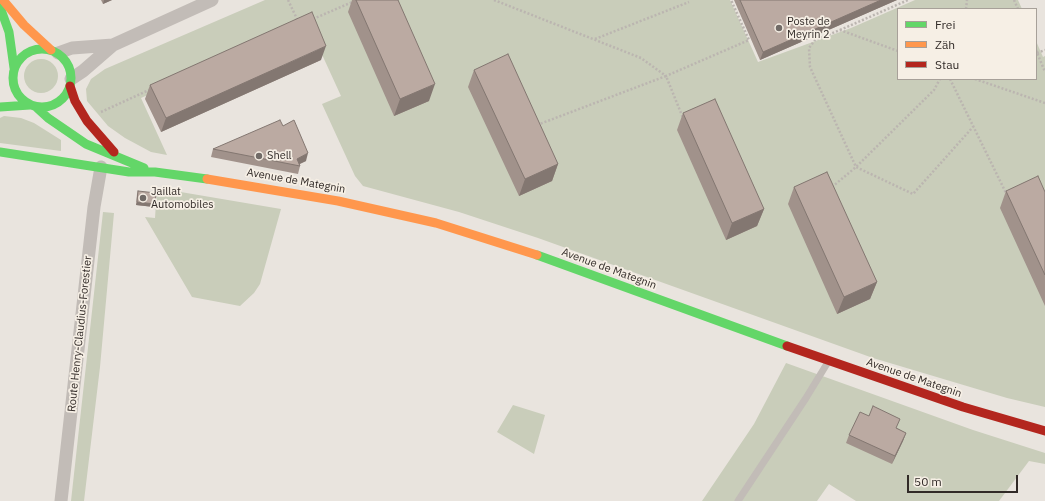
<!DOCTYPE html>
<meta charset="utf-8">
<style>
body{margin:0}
#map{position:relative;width:1045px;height:501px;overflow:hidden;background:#e9e4de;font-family:"IBM Plex Sans",sans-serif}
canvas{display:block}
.legend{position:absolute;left:897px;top:8px;width:140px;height:72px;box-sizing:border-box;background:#f6efe5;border:1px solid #a7a099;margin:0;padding:5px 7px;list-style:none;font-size:12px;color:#312a27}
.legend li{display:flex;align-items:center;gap:8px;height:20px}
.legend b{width:20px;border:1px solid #a7a099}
.scale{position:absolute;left:907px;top:475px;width:111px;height:18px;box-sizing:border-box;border:2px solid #312a27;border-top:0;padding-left:5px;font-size:12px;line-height:14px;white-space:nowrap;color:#312a27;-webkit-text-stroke:3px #f6efe5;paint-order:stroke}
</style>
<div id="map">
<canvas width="1045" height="501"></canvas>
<ul class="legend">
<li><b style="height:5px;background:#63d668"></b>Frei</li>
<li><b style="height:5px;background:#ff974d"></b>Zäh</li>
<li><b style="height:5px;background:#b3261e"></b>Stau</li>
</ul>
<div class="scale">50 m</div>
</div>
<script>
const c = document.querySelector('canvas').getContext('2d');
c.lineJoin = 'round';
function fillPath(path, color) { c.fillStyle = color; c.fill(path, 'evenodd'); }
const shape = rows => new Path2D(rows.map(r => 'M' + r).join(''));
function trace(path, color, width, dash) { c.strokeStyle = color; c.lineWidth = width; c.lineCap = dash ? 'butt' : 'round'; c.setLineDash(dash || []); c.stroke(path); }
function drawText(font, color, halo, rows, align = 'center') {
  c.font = font + ' "IBM Plex Sans",sans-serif'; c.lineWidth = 3.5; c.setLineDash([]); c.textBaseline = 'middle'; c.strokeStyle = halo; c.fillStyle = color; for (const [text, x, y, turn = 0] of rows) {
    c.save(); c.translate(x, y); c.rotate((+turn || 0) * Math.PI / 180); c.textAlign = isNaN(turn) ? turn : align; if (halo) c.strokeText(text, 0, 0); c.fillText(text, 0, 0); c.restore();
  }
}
fillPath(shape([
 [265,0,730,0,758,62,851,28,915,0,1018,0,1022,9,898,9,898,79,1036,79,1036,41,1043,57,1045,56,1045,407,1007,398,873,358,538,238,459,212,363,186,355,176,322,104,341,96,308,24,141,98,167,155,151,152,125,138,108,126,87,101,86,89,91,79,105,69],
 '24 76a17 17 0 1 1 34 0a17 17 0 1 1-34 0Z',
 [4,116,21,118,34,123,61,140,61,151,0,143,0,118],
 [157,188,281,209,260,284,254,293,240,306,192,297,145,217,155,218],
 [103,212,114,213,100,367,84,501,71,501],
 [786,363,973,430,1045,453,1045,464,1029,461,999,501,856,501,829,484,817,501,702,501,754,424],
 [513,405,545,415,534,454,497,432]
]), '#c9cdba');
trace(shape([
 [288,0,298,21],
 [494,0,641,58,666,76,749,40,731,0],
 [1014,0,1018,9],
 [966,9,967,0],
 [313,19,357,0],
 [840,30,908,0],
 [595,39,689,2],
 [1036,50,1045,72],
 [898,51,840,30,815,40,809,48,810,67,856,167,913,194,973,127],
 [1037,53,1045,50],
 [950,79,1007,195],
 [975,79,1045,103],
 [101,112,149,90],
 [537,125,666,76,683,118],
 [832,187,856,167,934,90,940,79]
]), '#bbb5b0', 2.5, [2, 2]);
trace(shape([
 [738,501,806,398,828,362]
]), '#c2bcb7', 7);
trace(shape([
 [58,53,72,48,113,45],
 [71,79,83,71,113,45,212,0],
 [61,501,94,207,101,167]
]), '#c2bcb7', 13);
trace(shape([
 [0,7,9,32,14,68],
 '13 78a29 29 0 1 1 58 0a29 29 0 1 1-58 0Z',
 [0,107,30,105],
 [36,107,48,118,86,144,144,168],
 [0,152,129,172,155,172,207,179],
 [537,255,787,346]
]), '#63d668', 9);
trace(shape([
 [3,0,24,25,51,50],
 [207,179,338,201,436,223,537,255]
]), '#ff974d', 9);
trace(shape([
 [70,86,75,101,87,121,114,152],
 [787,346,963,407,1045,431]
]), '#b3261e', 9);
fillPath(shape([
 [101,0,112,0,103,4],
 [352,0,398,0,429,101,394,116,348,12],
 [734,0,897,0,760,60],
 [321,60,161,132,145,99,150,85],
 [474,70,558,164,552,181,519,196,468,87],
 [683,113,764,209,757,226,726,240,677,130],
 [283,126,306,161,300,164,300,166,298,174,211,157,213,149],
 [794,187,877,282,870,299,837,314,788,204],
 [138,191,155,204,154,207,136,205,137,194],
 [1006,191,1045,192,1045,306,1000,208],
 [897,428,906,433,903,441,892,464,846,443,849,435]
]), '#a1928b');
fillPath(shape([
 [104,0,112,0,103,4],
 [881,0,897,0,760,60,763,52],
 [326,46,321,60,161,132,166,118],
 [435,84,429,101,394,116,400,99],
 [308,153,306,161,297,165,297,159],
 [558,164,552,181,519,196,525,179],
 [137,202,155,204,154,207,136,205],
 [764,209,757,226,726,240,732,223],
 [877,282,870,299,837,314,844,297],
 [906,433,903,441,892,464,895,456]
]), '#837771');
const building = shape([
 [356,0,398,0,435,84,400,99,356,0],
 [740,0,881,0,763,52,740,0],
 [312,12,326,46,166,118,150,85,312,12],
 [508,54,558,164,525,179,474,70,508,54],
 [715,99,764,209,732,223,683,113,715,99],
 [280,120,283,126,294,120,308,153,297,159,300,166,213,149,280,120],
 [827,172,877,282,844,297,794,187,827,172],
 [1038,176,1045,192,1045,275,1006,191,1038,176],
 [138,191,156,193,155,204,137,202,138,191],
 [873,406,900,419,896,428,906,433,895,456,849,435,860,412,869,416,873,406]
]);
fillPath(building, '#bbaaa2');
trace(building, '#837771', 1);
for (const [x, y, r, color] of [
 [779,28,4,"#716b67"],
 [259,156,4,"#716b67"],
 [143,198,4,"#716b67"]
]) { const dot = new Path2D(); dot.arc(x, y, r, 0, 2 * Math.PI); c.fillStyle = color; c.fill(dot); trace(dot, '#f6efe5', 1.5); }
drawText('11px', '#312a27', '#f6efe5', [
 ["Poste de",787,22],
 ["Meyrin 2",787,35],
 ["Shell",267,156],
 ["Jaillat",151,192],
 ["Automobiles",151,205]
], 'left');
drawText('11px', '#312a27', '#f6efe5', [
 ["Avenue de Mategnin",296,181,10],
 ["Avenue de Mategnin",609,269,20],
 ["Route Henry-Claudius-Forestier",80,334,-84],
 ["Avenue de Mategnin",914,378,19]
]);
</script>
